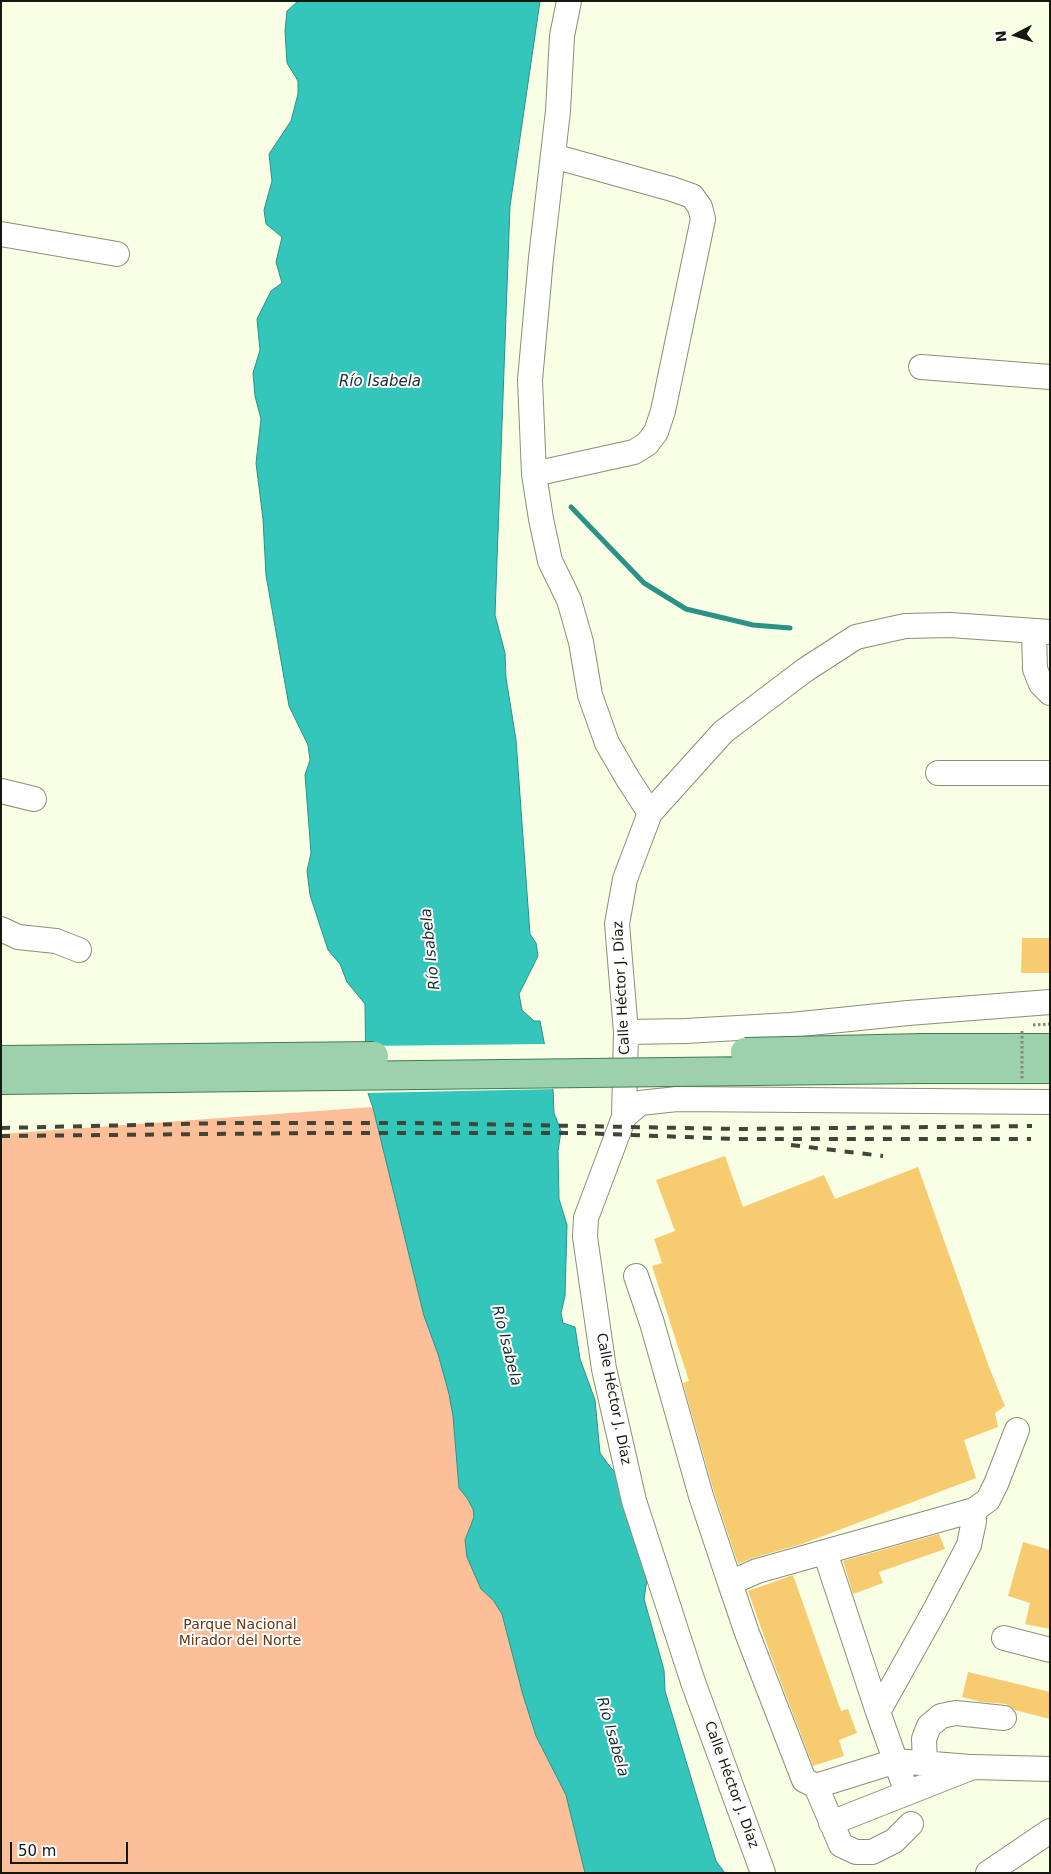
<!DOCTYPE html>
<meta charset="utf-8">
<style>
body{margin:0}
#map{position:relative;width:1051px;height:1874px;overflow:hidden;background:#f8ffe4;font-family:"DejaVu Sans",sans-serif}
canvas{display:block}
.frame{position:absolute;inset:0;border:2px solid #16180f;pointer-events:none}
.north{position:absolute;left:991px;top:10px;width:50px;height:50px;-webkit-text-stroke:4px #fff;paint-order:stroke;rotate:265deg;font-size:14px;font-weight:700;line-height:20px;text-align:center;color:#16180f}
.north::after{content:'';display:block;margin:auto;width:18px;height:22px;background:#16180f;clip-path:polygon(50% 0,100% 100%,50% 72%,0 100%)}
.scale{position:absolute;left:10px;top:1842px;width:118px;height:22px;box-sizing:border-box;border:2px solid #16180f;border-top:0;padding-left:6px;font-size:15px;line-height:18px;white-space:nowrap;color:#16180f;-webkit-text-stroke:4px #fff;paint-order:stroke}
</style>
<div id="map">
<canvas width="1051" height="1874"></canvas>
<div class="frame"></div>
<div class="north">N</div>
<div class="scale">50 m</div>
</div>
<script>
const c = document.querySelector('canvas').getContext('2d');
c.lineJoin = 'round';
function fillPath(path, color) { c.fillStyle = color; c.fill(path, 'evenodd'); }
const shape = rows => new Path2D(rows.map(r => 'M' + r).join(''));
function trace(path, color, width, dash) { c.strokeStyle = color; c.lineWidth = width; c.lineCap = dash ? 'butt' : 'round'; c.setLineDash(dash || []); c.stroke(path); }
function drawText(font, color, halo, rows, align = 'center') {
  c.font = font + ' "DejaVu Sans",sans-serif'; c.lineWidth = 4; c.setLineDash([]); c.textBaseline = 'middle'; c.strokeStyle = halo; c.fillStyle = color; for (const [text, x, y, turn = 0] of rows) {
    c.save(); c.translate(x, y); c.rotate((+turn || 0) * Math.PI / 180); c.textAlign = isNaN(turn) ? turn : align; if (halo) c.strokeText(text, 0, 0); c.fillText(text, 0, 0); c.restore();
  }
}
fillPath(shape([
 [373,1107,424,1316,438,1354,449,1394,453,1416,459,1488,467,1498,473,1509,481,1589,493,1600,502,1614,523,1695,536,1736,566,1795,585,1873,1,1873,1,1134]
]), '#fdbe9a');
const water = shape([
 [298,1,540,1,510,206,495,615,505,653,506,678,516,740,530,934,536,943,538,956,519,994,522,1010,534,1021,540,1021,553,1089,554,1113,561,1131,558,1151,559,1199,567,1225,565,1296,561,1313,563,1323,575,1327,580,1359,595,1400,600,1453,611,1468,626,1482,649,1566,644,1599,664,1670,665,1691,716,1861,725,1873,585,1873,566,1795,536,1736,523,1695,502,1614,493,1600,481,1589,467,1557,465,1540,474,1517,473,1509,467,1498,459,1488,453,1416,449,1394,438,1354,424,1316,373,1108,366,1087,365,1004,347,982,340,964,328,950,310,895,307,871,311,853,305,775,310,760,308,745,289,706,266,575,263,519,256,463,261,419,255,396,253,373,260,350,257,319,271,291,282,283,276,262,282,237,266,224,264,210,272,181,269,154,291,121,298,94,298,81,287,63,285,31,287,11,298,1]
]);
fillPath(water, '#34c6ba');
trace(water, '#2b9287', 1);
fillPath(shape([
 [547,1044,556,1089,365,1093,363,1087,363,1046]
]), '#f8ffe4');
trace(shape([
 [571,507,644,583,686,609,753,625,790,628]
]), '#2b9287', 5);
fillPath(shape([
 [1022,938,1050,938,1050,973,1021,973],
 [725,1156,743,1207,824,1175,835,1199,918,1167,989,1367,1005,1406,995,1413,998,1427,964,1440,976,1478,802,1544,753,1558,738,1564,714,1492,683,1383,689,1381,652,1266,662,1263,654,1239,675,1231,656,1180],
 [939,1534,945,1549,879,1572,883,1583,853,1594,843,1561],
 [1023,1542,1050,1550,1050,1629,1025,1624,1030,1603,1008,1596],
 [793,1575,841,1711,848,1709,857,1733,839,1740,844,1756,813,1766,774,1664,748,1591],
 [968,1672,1050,1692,1050,1719,1015,1710,1006,1704,981,1702,962,1697]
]), '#f7cc71');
const minor = shape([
 [569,1,562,36,558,111,541,258,530,380,534,474,541,519,550,561,569,600,581,642,590,695,607,743,628,779,650,813],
 [1,234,117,254],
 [921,367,1050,377],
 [534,474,634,452,647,444,656,432,663,411,703,219,700,207,692,196,672,189,553,156],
 [1034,631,1035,669,1041,684,1050,693],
 [938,773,1050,773],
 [1,791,34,799],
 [1,929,18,937,56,941,79,950],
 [626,1032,685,1031,791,1025,908,1013,1050,1002],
 [624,1117,640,1103,677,1099,1050,1102],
 [636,1276,652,1323,701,1496,730,1583],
 [825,1552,878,1712,907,1793,973,1767,1050,1769],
 [1004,1638,1050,1650],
 [878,1712,935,1610,969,1545,974,1521,974,1510],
 [925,1762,924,1739,929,1726,941,1716,956,1713,1004,1718],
 [816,1786,896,1761,970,1767],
 [831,1823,907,1793],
 [911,1824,894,1841,872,1852,856,1852,841,1845,816,1786,804,1780,747,1633,730,1583,757,1571,974,1510,988,1500,996,1484,1017,1430],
 [763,1873,693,1682,634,1501,604,1369,585,1237,586,1218,624,1117,626,1032,617,924,625,879,650,813,723,732,805,670,856,637,905,626,950,625,1050,632],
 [988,1873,1050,1831]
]);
const major = shape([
 [923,1048,1050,1048],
 [923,1069,1050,1069]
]);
trace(minor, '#898f77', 26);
trace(major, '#437b53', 30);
trace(shape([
 [1033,1025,1050,1024]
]), '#858977', 3, [2.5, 2.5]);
trace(minor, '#fff', 24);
trace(major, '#9dd0ad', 28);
trace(shape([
 [1,1128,225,1123,414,1123,737,1129,1032,1126],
 [1,1136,316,1133,580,1133,737,1139,1031,1139],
 [791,1145,883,1156]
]), '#424438', 4, [9, 9]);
const majorBridge = shape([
 [745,1052,923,1048],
 [1,1060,374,1056],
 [1,1080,923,1069]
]);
trace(majorBridge, '#437b53', 30, []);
trace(shape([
 [1022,1031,1022,1081]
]), '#858977', 3, [2.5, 2.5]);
trace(majorBridge, '#9dd0ad', 28);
drawText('14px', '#16180f', '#fff', [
 ["Calle Héctor J. Díaz",622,988,-93],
 ["Calle Héctor J. Díaz",613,1399,79],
 ["Calle Héctor J. Díaz",731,1785,70]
]);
drawText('14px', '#6a340f', '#fff', [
 ["Parque Nacional",240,1625],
 ["Mirador del Norte",240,1641]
]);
drawText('italic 15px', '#172e2b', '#fff', [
 ["Río Isabela",380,382],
 ["Río Isabela",431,949,-96],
 ["Río Isabela",506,1346,76],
 ["Río Isabela",612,1737,74]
]);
</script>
